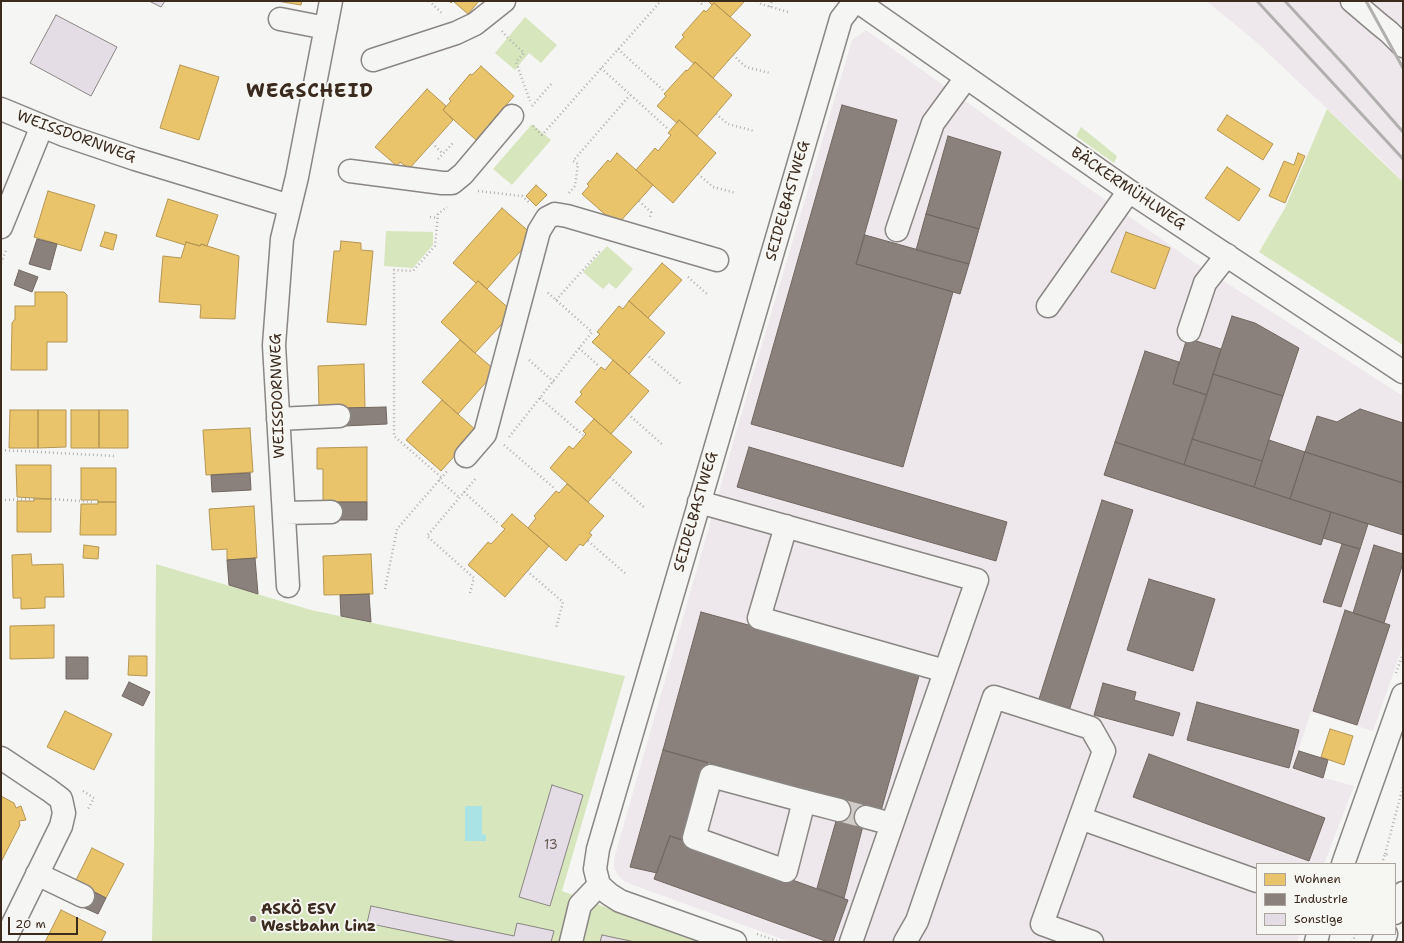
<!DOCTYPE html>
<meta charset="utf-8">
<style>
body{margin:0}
#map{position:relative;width:1404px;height:943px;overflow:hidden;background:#f5f5f3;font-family:"Shantell Sans",sans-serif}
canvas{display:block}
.frame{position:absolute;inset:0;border:2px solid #3b2a1e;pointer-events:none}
.legend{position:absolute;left:1256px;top:863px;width:140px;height:72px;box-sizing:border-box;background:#f6f6f2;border:1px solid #aba49d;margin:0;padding:5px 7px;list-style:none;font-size:12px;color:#3b2a1e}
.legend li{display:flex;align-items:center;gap:8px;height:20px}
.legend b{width:20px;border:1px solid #aba49d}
.scale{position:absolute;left:8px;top:917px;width:70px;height:18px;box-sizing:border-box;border:2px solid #3b2a1e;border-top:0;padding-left:5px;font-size:12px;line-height:14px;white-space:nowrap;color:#3b2a1e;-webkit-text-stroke:3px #f6f6f2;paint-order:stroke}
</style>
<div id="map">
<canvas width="1404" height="943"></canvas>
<div class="frame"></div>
<ul class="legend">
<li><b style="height:11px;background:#e9c46a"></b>Wohnen</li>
<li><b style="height:11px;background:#8a817c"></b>Industrie</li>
<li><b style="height:11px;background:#e4dde5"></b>Sonstige</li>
</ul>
<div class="scale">20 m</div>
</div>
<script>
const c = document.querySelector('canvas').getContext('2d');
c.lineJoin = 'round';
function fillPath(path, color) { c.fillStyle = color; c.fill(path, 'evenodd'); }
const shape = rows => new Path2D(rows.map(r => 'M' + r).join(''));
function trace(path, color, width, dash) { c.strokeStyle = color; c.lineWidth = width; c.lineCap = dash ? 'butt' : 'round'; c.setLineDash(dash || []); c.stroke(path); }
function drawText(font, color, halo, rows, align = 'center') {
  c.font = font + ' "Shantell Sans",sans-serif'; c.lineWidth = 4; c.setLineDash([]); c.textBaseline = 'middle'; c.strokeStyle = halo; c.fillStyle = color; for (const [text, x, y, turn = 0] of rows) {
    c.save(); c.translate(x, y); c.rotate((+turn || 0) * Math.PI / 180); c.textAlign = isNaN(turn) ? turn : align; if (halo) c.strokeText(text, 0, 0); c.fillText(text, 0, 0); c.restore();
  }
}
fillPath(shape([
 [1206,1,1403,1,1403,182,1388,166,1254,40],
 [866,30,1024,143,1194,262,1403,396,1403,646,1373,731,1311,712,1292,769,1354,786,1324,864,1257,864,1257,934,1299,934,1297,942,790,942,633,885,624,881,618,875,614,868,614,860,617,848,737,429,852,40]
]), '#eee8ed');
fillPath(shape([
 [525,17,557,45,541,63,529,53,515,70,495,53],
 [1327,109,1403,182,1403,345,1259,252,1285,208],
 [532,124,551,140,512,185,493,169],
 [1081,127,1117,156,1114,163,1076,136],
 [386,231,433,232,433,245,413,268,384,266],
 [607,246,633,269,616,289,609,283,603,289,583,272],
 [156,564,311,610,625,676,562,891,700,942,152,942,154,845]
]), '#d7e6bd');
fillPath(shape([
 [465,806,482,806,482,834,486,835,486,841,465,841]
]), '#aae3e6');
const homes = shape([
 [277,1,302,1,301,5,277,1],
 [449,1,479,1,468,14,453,1,451,3,449,1],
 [708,1,745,1,730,17,714,3,712,5,708,1],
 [714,3,751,35,713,78,695,62,694,64,675,47,684,37,682,35,704,10,706,12,714,3],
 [695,62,732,95,697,136,679,120,677,123,657,106,666,96,664,94,686,70,687,71,695,62],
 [180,65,219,77,199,140,160,128,180,65],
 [481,66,514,96,476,140,443,110,451,101,449,99,470,74,472,75,481,66],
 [427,89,446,106,443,110,453,120,409,169,400,162,397,166,375,147,427,89],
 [1227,115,1273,144,1263,160,1217,130,1227,115],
 [679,120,716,153,673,203,636,170,655,148,658,151,671,135,668,133,679,120],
 [617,153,653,185,617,225,582,194,589,186,587,184,608,160,610,162,617,153],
 [1298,153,1305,156,1285,203,1269,196,1284,161,1294,165,1298,153],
 [1227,167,1260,189,1239,221,1205,198,1227,167],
 [536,185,547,195,536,206,526,196,536,185],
 [48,191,95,205,81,251,34,237,48,191],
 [168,199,218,215,207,246,201,244,200,246,186,242,185,245,156,236,168,199],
 [502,208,534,236,487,289,478,281,476,283,453,263,502,208],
 [105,232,117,235,113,250,100,246,105,232],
 [1126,232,1170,248,1155,289,1111,272,1126,232],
 [341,241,361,243,361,250,373,251,366,325,327,322,334,251,340,251,341,241],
 [186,242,200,246,201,244,239,256,235,319,200,318,201,305,159,302,163,256,181,258,186,242],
 [662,263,682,280,648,318,629,301,662,263],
 [478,281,513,312,475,353,441,322,478,281],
 [35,292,64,292,67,295,67,342,47,342,47,370,11,370,12,323,15,319,15,306,35,306,35,292],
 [629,301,665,333,629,374,592,342,600,334,597,332,619,306,623,309,629,301],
 [460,340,496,371,458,414,422,382,460,340],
 [613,360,649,391,611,434,575,402,582,394,580,392,601,367,605,370,613,360],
 [364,364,365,408,319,409,318,366,364,364],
 [442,400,477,431,441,471,406,440,442,400],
 [10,410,38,410,38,448,9,448,10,410],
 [38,410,66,410,66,447,38,448,38,410],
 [71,410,99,410,99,448,71,448,71,410],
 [99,410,128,410,128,448,99,448,99,410],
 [594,419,632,452,588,502,550,468,569,446,573,449,586,434,583,431,594,419],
 [250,428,253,472,206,475,203,430,250,428],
 [367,447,367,502,323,502,323,469,317,469,317,448,367,447],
 [16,465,51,465,51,499,17,497,16,465],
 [81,468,116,468,116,502,98,502,98,500,81,500,81,468],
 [567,484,604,516,589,533,592,535,583,546,580,544,566,561,528,528,536,518,534,516,556,491,559,493,567,484],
 [34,499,51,499,51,532,17,532,17,501,34,501,34,499],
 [98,502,116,502,116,535,80,535,81,504,98,504,98,502],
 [254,506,257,558,227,560,227,549,212,550,209,509,254,506],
 [512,514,549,546,505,597,468,565,488,542,491,544,505,529,501,526,512,514],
 [84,545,99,547,98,559,83,558,84,545],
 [31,554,32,565,63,564,64,597,45,597,45,608,21,609,21,598,13,598,12,555,31,554],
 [371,554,373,594,324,595,323,556,371,554],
 [54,625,54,658,10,659,10,626,54,625],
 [129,656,147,656,147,676,128,675,129,656],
 [65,711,112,734,94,770,47,747,65,711],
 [1330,729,1353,736,1344,765,1321,757,1330,729],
 [1,796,14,803,16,808,21,806,26,820,19,821,20,825,1,862,1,796],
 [92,848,124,864,106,898,75,882,92,848],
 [61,910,106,932,101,942,45,942,61,910]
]);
fillPath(homes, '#e9c46a');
trace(homes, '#b59653', 1);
const industry = shape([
 [842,105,897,120,856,264,953,292,903,467,751,424,842,105],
 [948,136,1001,152,979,229,926,214,948,136],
 [926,214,979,229,969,264,916,250,926,214],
 [865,235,969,264,960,294,856,264,865,235],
 [37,239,57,244,50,270,29,264,37,239],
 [19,270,38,277,32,292,14,285,19,270],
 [1232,316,1255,323,1299,348,1283,396,1213,374,1232,316],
 [1187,338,1221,349,1207,395,1173,384,1187,338],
 [1145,351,1179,362,1173,384,1207,395,1184,465,1115,442,1145,351],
 [1213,374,1283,396,1262,461,1192,439,1213,374],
 [386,407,387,424,344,426,343,408,386,407],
 [1360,409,1403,423,1403,483,1305,452,1317,416,1337,422,1360,409],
 [1192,439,1262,461,1254,487,1184,465,1192,439],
 [1269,440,1305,452,1290,499,1254,487,1269,440],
 [1115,442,1331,512,1321,545,1104,475,1115,442],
 [749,447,1007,522,996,561,737,487,749,447],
 [1305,452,1403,483,1403,535,1290,499,1305,452],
 [250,473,251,490,212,492,211,475,250,473],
 [1102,500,1133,510,1070,708,1039,699,1102,500],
 [336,502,367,502,367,520,336,520,336,502],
 [1331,512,1368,524,1360,549,1323,538,1331,512],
 [1342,544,1360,549,1341,607,1323,602,1342,544],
 [1374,545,1403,554,1403,563,1384,623,1353,613,1374,545],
 [255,558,258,594,229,585,227,560,255,558],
 [1149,579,1215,599,1193,671,1127,650,1149,579],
 [369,594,371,622,341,616,340,595,369,594],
 [1345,610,1390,625,1357,725,1313,711,1345,610],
 [701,612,920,672,881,811,663,750,701,612],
 [66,657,88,657,88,679,66,679,66,657],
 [129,682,150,692,143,706,122,696,129,682],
 [1103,683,1136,692,1134,700,1180,713,1173,736,1094,715,1103,683],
 [1197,702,1299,730,1289,768,1187,740,1197,702],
 [663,750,708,763,686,841,670,836,657,873,630,867,663,750],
 [1299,751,1328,760,1323,778,1293,768,1299,751],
 [1149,754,1325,818,1309,861,1133,797,1149,754],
 [842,800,868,807,844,898,817,888,842,800],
 [670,836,848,900,833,942,828,942,654,879,670,836],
 [87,888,106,898,98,914,78,905,87,888]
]);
fillPath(industry, '#8a817c');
trace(industry, '#726760', 1);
const building = shape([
 [149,1,165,1,161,7,149,1],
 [56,15,117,47,91,96,30,63,56,15],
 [552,785,583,795,550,906,519,897,552,785],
 [371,906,514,936,517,923,554,931,551,942,458,942,367,923,371,906],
 [602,935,635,942,600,942,602,935]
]);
fillPath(building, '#e4dde5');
trace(building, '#8a8683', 1);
trace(shape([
 [839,810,866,817]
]), '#d0ccc8', 22, [22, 11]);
const minor = shape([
 [857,1,1129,191,1403,372],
 [1352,1,1379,24,1389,32,1403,46],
 [280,19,326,28],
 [373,60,456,33,475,24,504,1],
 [1,109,64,135,135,159,290,206],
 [350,171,442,183,452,183,463,174,512,116],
 [1,227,42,126],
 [897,230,933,123,966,78],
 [1048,306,1129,191],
 [1189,331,1205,283,1227,255],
 [278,419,339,416],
 [466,456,485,434,539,231,547,218,555,214,567,216,717,260],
 [699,502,977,580,851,942],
 [284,513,331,512],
 [786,526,759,618,945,671],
 [288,586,274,345,282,239,297,177,331,1],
 [1,758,49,790,61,799,64,813,61,826,4,942],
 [804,801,786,871,694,838,711,776,804,801,839,810],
 [866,817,892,824],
 [1080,818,1257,881],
 [1343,864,1403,695],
 [37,874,83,896],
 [571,942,580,905,599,885],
 [735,942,620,901,609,894,599,885,595,869,598,849,841,19,855,1],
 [905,942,917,921,994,697,1091,728,1104,751,1042,924,1092,942],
 [1316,942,1318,934]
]);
const major = shape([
 [1395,913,1403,893],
 [1383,942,1386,934]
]);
trace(minor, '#8a8683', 25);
trace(major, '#8a8683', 25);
trace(shape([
 [429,1,442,13],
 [698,1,704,6],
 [757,1,761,4,788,12],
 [770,7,772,1],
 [502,31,506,36,524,53,516,62,530,101],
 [618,49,663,90],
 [733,55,746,67,770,73],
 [601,68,668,129],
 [532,106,552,83],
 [716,114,728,124,754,131],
 [533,126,542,135,661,1],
 [432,143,443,154],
 [438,159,453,143],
 [698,174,713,187,736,193],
 [478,191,522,196,530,203],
 [569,193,575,186,578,164,573,161,630,95],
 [639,201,651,212,650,217],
 [430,217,438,218],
 [1,263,6,250],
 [688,277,707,294],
 [556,300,601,250],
 [579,348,599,366],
 [646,354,681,384],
 [529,360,554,382],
 [540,398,583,435],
 [628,414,663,445],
 [509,437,592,332,547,292],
 [504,445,554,488],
 [1,450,115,456],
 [441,477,394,436,394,270,413,271,435,246,438,214,447,207],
 [610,477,645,508],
 [439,480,460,498],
 [464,492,498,523],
 [51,499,95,502],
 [1,500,34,499],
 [588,541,626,574],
 [527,571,563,602,556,628],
 [385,589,397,529,448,470],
 [470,593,474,578,427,536,477,477],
 [1396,673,1403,654],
 [83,791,94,798,87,811],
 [1385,854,1403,787],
 [1382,864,1385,854,1389,855],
 [757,934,780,942],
 [1352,942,1356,934]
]), '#b2b0ae', 2.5, [1, 3]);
trace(minor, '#f5f5f3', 22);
trace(major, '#f5f5f3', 22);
trace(shape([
 [1257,1,1403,159],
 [1285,1,1346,67,1403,132],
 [1366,1,1403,68]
]), '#b2b0ae', 3);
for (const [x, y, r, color] of [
 [253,919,4,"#7c7169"]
]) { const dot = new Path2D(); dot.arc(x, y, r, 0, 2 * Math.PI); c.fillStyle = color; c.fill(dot); trace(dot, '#f6f6f2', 1.5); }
drawText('13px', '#655750', null, [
 ["13",551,846]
]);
drawText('15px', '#3b2a1e', '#f6f6f2', [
 ["WEISSDORNWEG",76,137,20],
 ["BÄCKERMÜHLWEG",1128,189,34],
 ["SEIDELBASTWEG",788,201,-74],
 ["WEISSDORNWEG",278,396,-92],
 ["SEIDELBASTWEG",696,512,-74]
]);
drawText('bold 15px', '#3b2a1e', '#f6f6f2', [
 ["ASKÖ ESV",261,910],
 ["Westbahn Linz",261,927]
], 'left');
c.letterSpacing = '1px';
drawText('bold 19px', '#3b2a1e', '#f6f6f2', [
 ["WEGSCHEID",310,92]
]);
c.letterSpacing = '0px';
</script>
